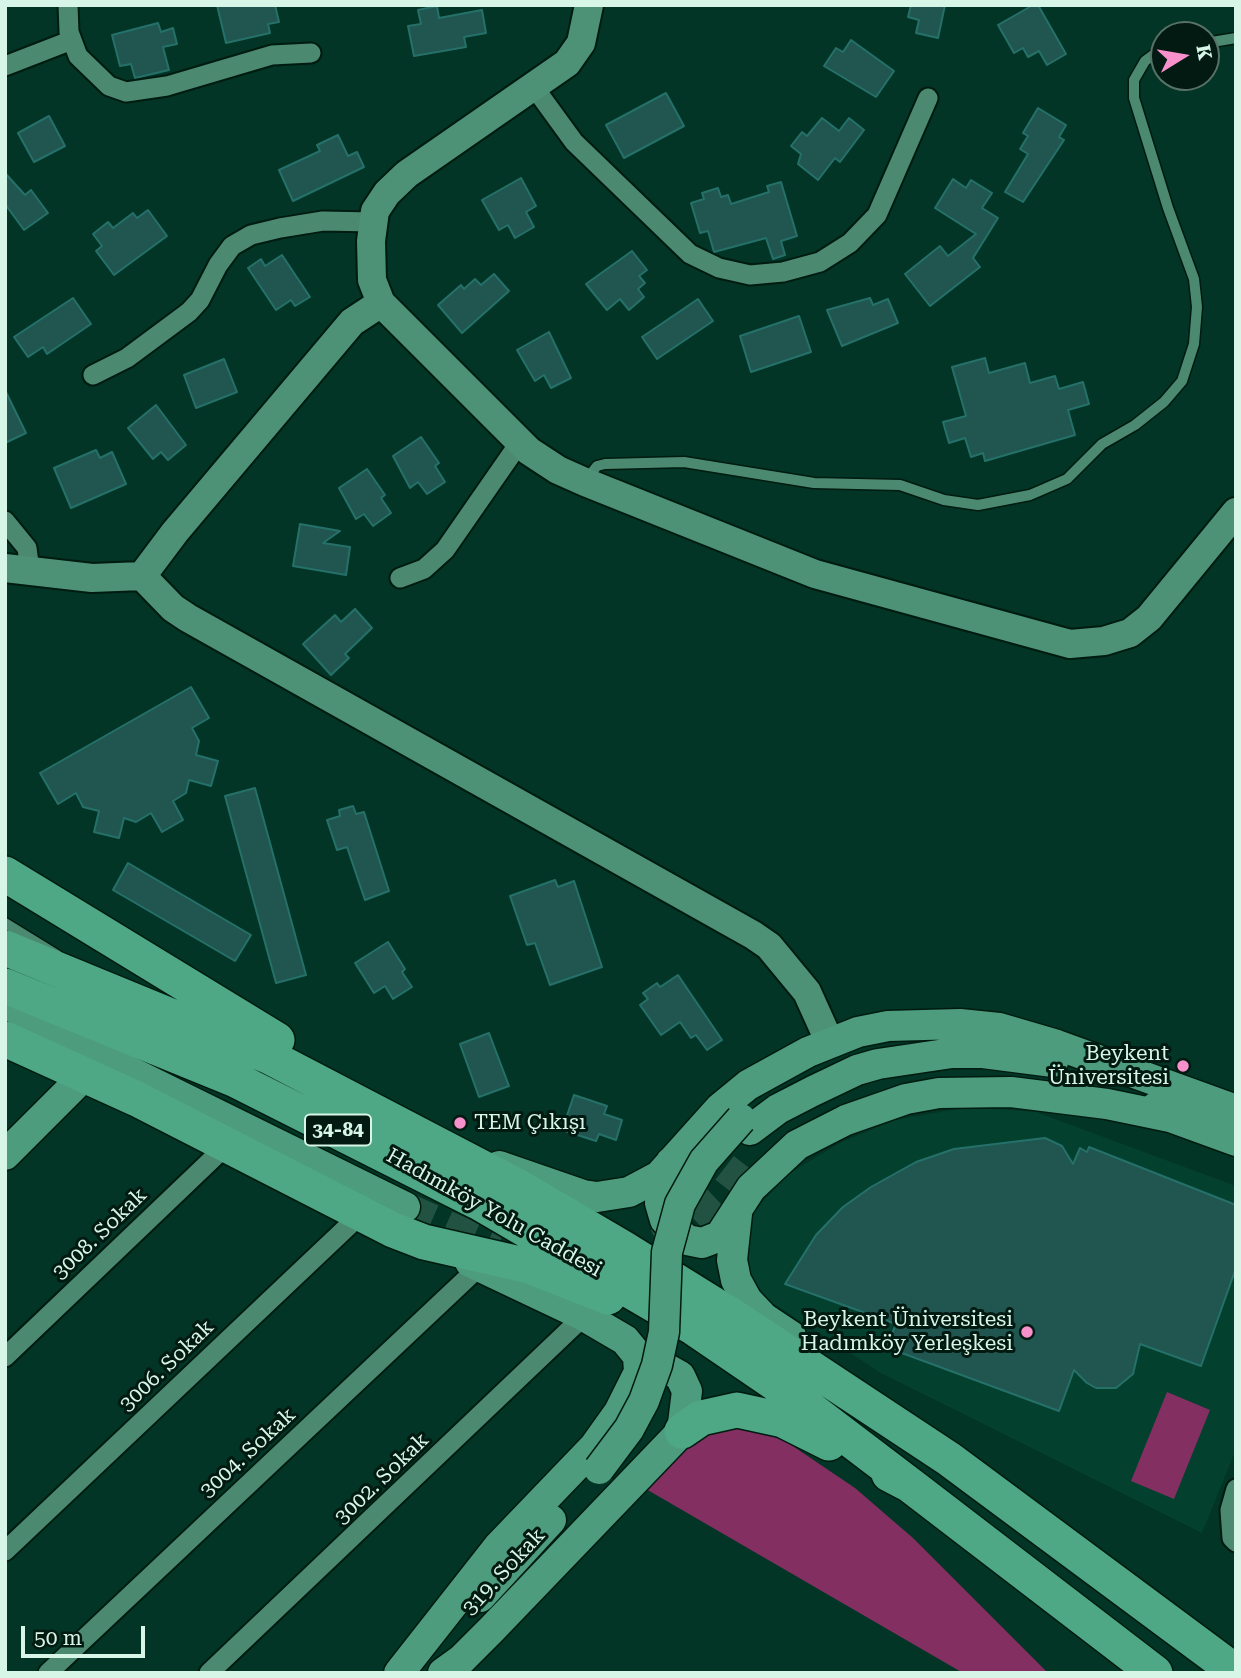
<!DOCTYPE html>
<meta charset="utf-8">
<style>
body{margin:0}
#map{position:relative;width:1241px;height:1678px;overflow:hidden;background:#023525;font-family:"Roboto Serif",serif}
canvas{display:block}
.frame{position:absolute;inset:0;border:7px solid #d8f6e8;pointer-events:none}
.north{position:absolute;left:1150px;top:21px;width:70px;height:70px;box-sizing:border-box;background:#021a11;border:2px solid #587267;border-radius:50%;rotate:79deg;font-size:19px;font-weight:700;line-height:28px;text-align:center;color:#d8f6e8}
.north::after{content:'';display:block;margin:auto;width:24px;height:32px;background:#f890cb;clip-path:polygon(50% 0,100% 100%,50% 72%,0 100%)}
.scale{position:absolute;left:21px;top:1626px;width:124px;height:32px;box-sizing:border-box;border:4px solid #d8f6e8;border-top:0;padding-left:9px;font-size:21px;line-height:24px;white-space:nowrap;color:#d8f6e8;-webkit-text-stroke:5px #021a11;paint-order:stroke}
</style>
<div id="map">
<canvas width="1241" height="1678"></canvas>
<div class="frame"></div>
<div class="north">K</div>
<div class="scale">50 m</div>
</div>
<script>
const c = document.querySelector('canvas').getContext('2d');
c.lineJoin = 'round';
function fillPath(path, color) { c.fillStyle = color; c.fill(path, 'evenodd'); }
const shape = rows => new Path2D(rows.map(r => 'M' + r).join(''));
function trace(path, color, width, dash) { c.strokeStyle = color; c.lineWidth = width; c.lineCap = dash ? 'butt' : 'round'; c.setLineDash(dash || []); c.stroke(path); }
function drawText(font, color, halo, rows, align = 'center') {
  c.font = font + ' "Roboto Serif",serif'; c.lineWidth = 6; c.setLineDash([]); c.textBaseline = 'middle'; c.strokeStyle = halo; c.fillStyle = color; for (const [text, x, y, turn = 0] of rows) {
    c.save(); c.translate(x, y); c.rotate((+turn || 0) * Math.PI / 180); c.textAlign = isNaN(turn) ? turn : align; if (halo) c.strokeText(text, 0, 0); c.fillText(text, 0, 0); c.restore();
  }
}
fillPath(shape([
 [969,1107,1036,1112,1236,1186,1236,1449,1202,1533,881,1373,754,1291,744,1257,747,1219,788,1174,842,1142,895,1120]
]), '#04402e');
fillPath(shape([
 [1167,1392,1210,1410,1174,1499,1131,1481],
 [719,1422,772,1432,855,1488,913,1538,1048,1673,963,1673,639,1485,684,1441]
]), '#832f62');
const building = shape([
 [217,5,275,5,279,22,268,24,270,33,226,43,217,5],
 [911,5,945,5,938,38,916,33,919,20,908,17,911,5],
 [1033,5,1038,5,1066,54,1047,65,1039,51,1028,57,1023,48,1014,53,998,25,1033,5],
 [437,6,439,18,482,10,486,33,464,37,466,47,414,56,408,26,421,24,418,10,437,6],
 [158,23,161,32,173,28,177,44,163,47,169,70,135,78,131,64,120,66,112,35,158,23],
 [851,40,894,71,876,97,824,66,836,48,843,52,851,40],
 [666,93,684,126,624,158,606,125,666,93],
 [1038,108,1066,125,1059,137,1064,140,1023,202,1005,192,1028,154,1020,149,1028,136,1023,133,1038,108],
 [49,116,65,146,34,162,18,133,49,116],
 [822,118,839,131,849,118,864,130,840,162,835,158,818,180,798,164,801,154,791,146,802,132,807,136,822,118],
 [338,135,348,156,357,152,364,167,293,201,279,170,320,151,317,145,338,135],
 [5,173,25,195,31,190,48,213,24,230,5,204,5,173],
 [521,178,536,206,526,212,534,227,515,238,508,225,499,230,482,200,521,178],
 [953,179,966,188,971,180,992,193,982,208,998,218,973,258,980,267,930,306,905,274,940,246,948,256,976,234,935,208,953,179],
 [781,182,797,236,781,241,785,255,773,259,766,238,714,252,708,231,700,233,691,203,704,199,702,193,718,188,721,197,728,195,731,204,769,192,767,186,781,182],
 [148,210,167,236,114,275,96,251,102,246,93,234,108,222,113,228,133,213,137,218,148,210],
 [632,251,647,270,639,276,645,283,638,289,644,297,629,310,620,299,607,310,586,284,632,251],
 [282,255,310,297,295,306,291,300,276,310,248,268,261,259,265,266,282,255],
 [494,274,509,291,462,333,438,305,461,285,464,289,475,279,481,285,494,274],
 [73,298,91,324,47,354,43,347,28,357,14,337,73,298],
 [870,298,873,305,888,299,898,323,842,346,827,310,870,298],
 [698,299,713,321,657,359,642,337,698,299],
 [799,316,811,352,751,372,740,336,799,316],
 [549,332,571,378,551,388,544,375,535,381,517,350,549,332],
 [985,358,989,373,1025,363,1030,383,1055,376,1059,389,1083,382,1089,404,1068,410,1075,435,985,461,983,453,971,457,965,438,949,443,943,422,966,416,952,367,985,358],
 [224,359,237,392,196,408,184,375,224,359],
 [5,390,26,433,5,443,5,390],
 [156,405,186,445,168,460,161,452,153,459,128,428,156,405],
 [421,437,439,463,435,466,445,482,427,494,418,482,410,488,393,456,421,437],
 [96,450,100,458,112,452,126,484,71,508,54,468,96,450],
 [367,469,385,495,381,498,391,513,373,526,364,514,356,519,339,488,367,469],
 [300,524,340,531,323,543,350,547,346,575,293,566,300,524],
 [355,609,372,628,345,654,349,658,331,675,303,644,335,615,341,622,355,609],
 [191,687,209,718,192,728,199,741,196,755,218,761,211,786,189,780,186,793,173,801,183,820,162,832,151,813,136,822,124,818,119,838,94,832,99,811,83,807,76,793,58,804,40,773,191,687],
 [255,788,306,975,276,983,225,796,255,788],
 [353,806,356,814,364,812,389,891,365,900,347,847,337,850,327,820,340,816,339,810,353,806],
 [128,863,251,935,235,961,113,890,128,863],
 [555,880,558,887,574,881,602,967,550,985,535,943,527,945,510,896,555,880],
 [388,942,405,969,402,972,412,987,393,999,385,986,374,993,355,963,388,942],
 [678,975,722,1040,707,1050,696,1035,691,1038,680,1022,661,1035,640,1005,648,999,643,993,657,983,660,987,678,975],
 [489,1033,509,1086,479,1097,460,1044,489,1033],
 [574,1095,607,1106,604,1114,622,1120,616,1140,599,1134,596,1141,562,1130,574,1095],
 [1045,1138,1062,1146,1073,1164,1080,1148,1087,1152,1089,1147,1236,1205,1236,1268,1201,1366,1140,1344,1133,1374,1116,1388,1096,1388,1087,1383,1074,1370,1059,1411,891,1349,888,1343,896,1324,785,1284,816,1235,843,1207,871,1187,916,1162,954,1149,1045,1138]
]);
fillPath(building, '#205550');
trace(building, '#25716a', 2);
trace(shape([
 [405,1207,497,1248],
 [657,1243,687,1229,721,1197,749,1161]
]), '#225242', 30, [30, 15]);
const lane = shape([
 [1206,43,1236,38],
 [587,479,597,466,605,464,684,462,814,483,900,485,944,500,978,505,1030,495,1067,479,1102,444,1135,425,1164,402,1182,381,1194,344,1197,307,1194,279,1168,208,1134,98,1134,80,1145,61,1164,47],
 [5,923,57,955]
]);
const street = shape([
 [68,5,69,32,78,56,109,86,126,92,167,86,272,55,311,53],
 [5,66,72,40],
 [534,87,574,142,690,254,719,268,750,275,783,272,820,262,850,243,877,215,928,98],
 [93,375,127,358,189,312,200,300,218,265,232,246,251,235,280,228,323,221,374,222],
 [5,521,27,548,30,571],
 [400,578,424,569,445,550,520,442],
 [5,1357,227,1145],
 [1236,1489,1230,1510,1232,1538,1236,1542],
 [5,1551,361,1214],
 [48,1673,480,1266],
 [209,1673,584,1316]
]);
const secondary = shape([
 [589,5,581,43,567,63,407,174,387,193,375,211,371,241,372,280,381,303,529,451,558,470,585,482,815,574,1070,644,1104,641,1130,633,1149,618,1236,512],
 [5,568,92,578,142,576],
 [142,576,173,608,188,618,753,935,769,946,807,992,830,1043],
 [142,576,175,532,352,322,381,303]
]);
const primary = shape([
 [5,1003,127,1070,405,1207],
 [1156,1107,1170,1117,1236,1141],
 [750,1130,778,1109,813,1091,857,1070,878,1064,952,1053,983,1053,1053,1062],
 [5,1155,86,1074],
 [671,1162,660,1203,665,1220,687,1240,702,1243,720,1236,751,1188,797,1145,846,1120,906,1099,939,1093,1011,1092,1107,1104,1170,1117],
 [499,1166,583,1195,597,1197,629,1192,659,1176,720,1108,748,1085,808,1052,858,1032,888,1026,960,1024,999,1028,1057,1045,1236,1110],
 [737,1214,732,1260,736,1280,747,1300,764,1318,791,1336],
 [480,1597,551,1520],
 [399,1673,498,1547,594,1447,619,1412,639,1372,638,1356,625,1340,584,1316,470,1262],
 [443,1673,461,1660,492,1629,682,1431,687,1391,680,1376,664,1367,650,1367,639,1372]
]);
const highway = shape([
 [5,874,277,1040],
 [5,948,268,1056,519,1187,623,1248,734,1317,949,1459,1236,1672],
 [5,986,236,1080,478,1202,694,1328,785,1390,910,1485],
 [5,1039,137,1099,393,1230,424,1242,529,1266,608,1297],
 [682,1431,701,1418,737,1410,783,1420,829,1443],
 [889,1474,910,1485,1155,1673]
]);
trace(lane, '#001b10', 13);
trace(street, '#001b10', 23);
trace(secondary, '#001b10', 32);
trace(primary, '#001b10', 33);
trace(highway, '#001b10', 38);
trace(lane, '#4c8971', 10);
trace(street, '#4c8971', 19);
trace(secondary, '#4d9277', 28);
trace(primary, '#4d9c7e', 30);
trace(highway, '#4ea886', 35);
const primaryBridge = shape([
 [599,1469,629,1429,644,1401,657,1365,664,1332,667,1252,680,1204,704,1161,741,1119]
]);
trace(primaryBridge, '#001b10', 33, []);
trace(primaryBridge, '#4d9c7e', 30);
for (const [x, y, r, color] of [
 [1183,1066,7,"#f890cb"],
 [460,1123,7,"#f890cb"],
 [1027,1332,7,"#f890cb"]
]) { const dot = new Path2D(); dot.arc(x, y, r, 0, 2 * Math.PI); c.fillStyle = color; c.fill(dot); trace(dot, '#021a11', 2.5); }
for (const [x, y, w] of [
 [338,1130,66]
]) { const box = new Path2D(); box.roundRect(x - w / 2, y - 15.5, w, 31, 5); c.fillStyle = '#021a11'; c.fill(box); trace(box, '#d8f6e8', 2); }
drawText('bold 19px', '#d8f6e8', null, [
 ["34-84",338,1130]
]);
drawText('21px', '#d8f6e8', '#021a11', [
 ["Beykent",1169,1054],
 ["Üniversitesi",1169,1078],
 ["TEM Çıkışı",474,1123,"left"],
 ["Beykent Üniversitesi",1013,1320],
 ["Hadımköy Yerleşkesi",1013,1344]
], 'right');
drawText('21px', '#d8f6e8', '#021a11', [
 ["Hadımköy Yolu Caddesi",494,1213,29],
 ["3008. Sokak",100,1234,-44],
 ["3006. Sokak",167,1366,-44],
 ["3004. Sokak",248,1453,-43],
 ["3002. Sokak",382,1479,-44],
 ["319. Sokak",504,1572,-47]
]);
</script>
